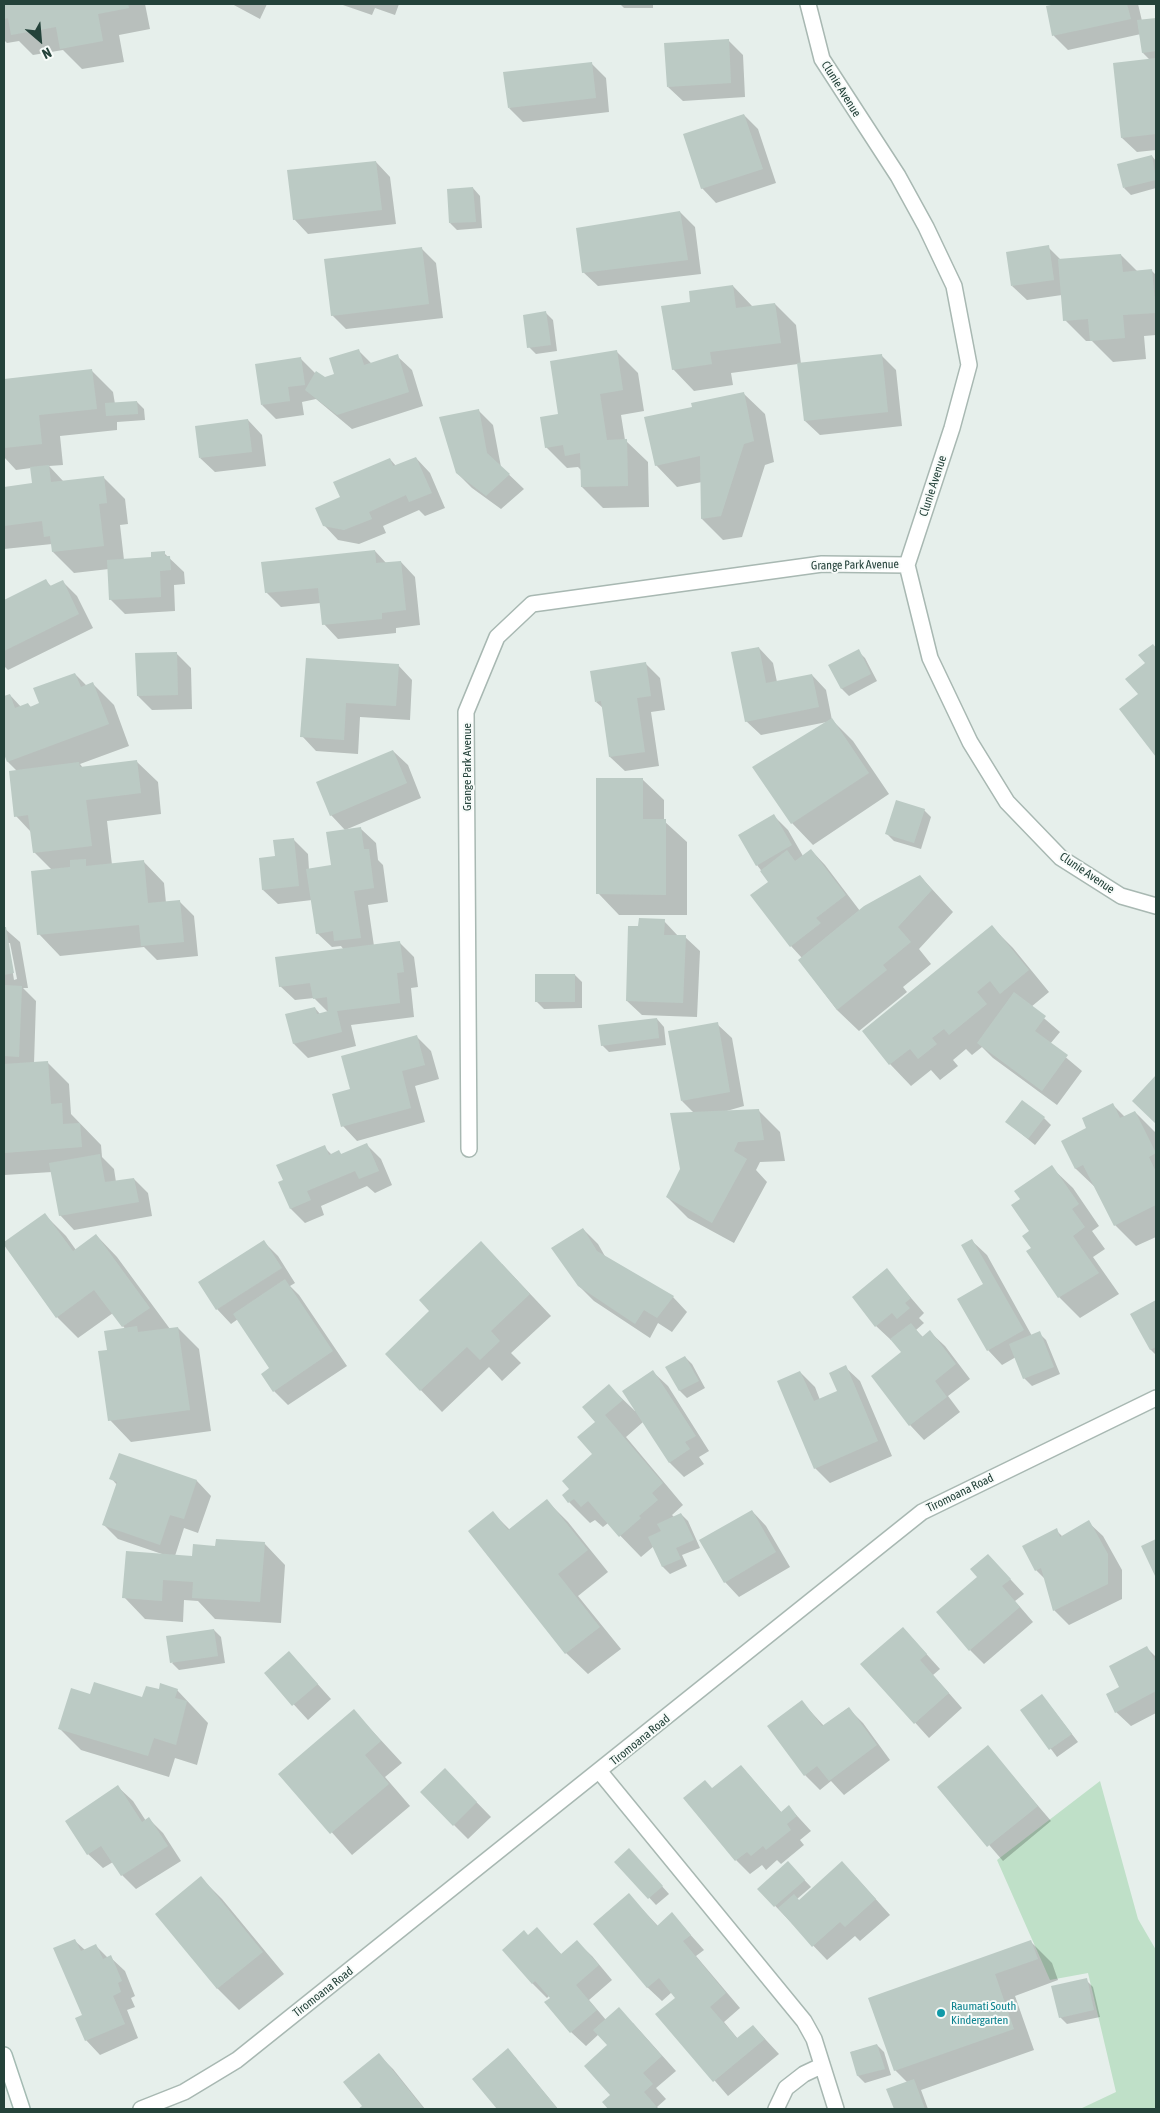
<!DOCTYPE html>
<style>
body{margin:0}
#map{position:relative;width:1160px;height:2113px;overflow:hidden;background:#e6efeb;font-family:"Asap Condensed",sans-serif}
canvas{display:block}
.frame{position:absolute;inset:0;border:5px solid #24423a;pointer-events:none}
.north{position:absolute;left:15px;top:15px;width:50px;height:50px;-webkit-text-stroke:4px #f7fbf9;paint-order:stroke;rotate:153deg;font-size:14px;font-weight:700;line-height:20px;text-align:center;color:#24423a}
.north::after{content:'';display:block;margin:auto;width:18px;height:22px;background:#24423a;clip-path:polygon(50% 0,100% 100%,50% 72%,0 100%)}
</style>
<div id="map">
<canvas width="1160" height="2113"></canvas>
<div class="frame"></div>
<div class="north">N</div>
</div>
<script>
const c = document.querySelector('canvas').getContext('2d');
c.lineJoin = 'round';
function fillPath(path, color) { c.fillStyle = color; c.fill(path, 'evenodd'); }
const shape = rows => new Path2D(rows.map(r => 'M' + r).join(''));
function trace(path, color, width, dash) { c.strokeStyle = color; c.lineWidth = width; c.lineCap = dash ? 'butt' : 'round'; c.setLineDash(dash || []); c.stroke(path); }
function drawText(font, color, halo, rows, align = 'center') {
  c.font = font + ' "Asap Condensed",sans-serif'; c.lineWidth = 4; c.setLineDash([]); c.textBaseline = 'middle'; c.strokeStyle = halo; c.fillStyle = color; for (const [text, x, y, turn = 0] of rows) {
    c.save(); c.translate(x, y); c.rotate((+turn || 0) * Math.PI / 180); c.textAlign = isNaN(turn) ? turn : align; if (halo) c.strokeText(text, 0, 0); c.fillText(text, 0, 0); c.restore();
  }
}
fillPath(shape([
 [1100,1781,1138,1919,1156,1950,1156,2109,1080,2109,1116,2092,1088,1973,1050,1980,997,1860]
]), '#bfe0c8');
fillPath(shape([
 [4,4,145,4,150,29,119,35,124,62,82,69,63,50,33,55,19,41,7,43,4,40],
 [232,4,267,4,260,19],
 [340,4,399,4,395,15,375,8,372,15],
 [620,4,653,4,653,8,624,8],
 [1062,4,1138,4,1142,21,1156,19,1156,150,1137,152,1122,138,1150,60,1143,53,1141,34,1068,50,1054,36,1048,7],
 [728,40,743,55,745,97,683,101,668,87],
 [591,63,606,78,609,112,523,122,509,108],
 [744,115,758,129,776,183,716,203,702,188],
 [1152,156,1156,161,1156,188,1131,195,1124,188],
 [376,162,390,177,396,224,308,234,294,219],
 [473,188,480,196,482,228,457,230,450,223],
 [680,212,695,227,701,274,598,286,583,272],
 [1048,247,1061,260,1121,255,1137,271,1151,270,1156,275,1156,335,1144,336,1146,359,1113,362,1092,341,1086,341,1065,320,1062,295,1027,300,1012,286],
 [422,249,436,263,443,318,346,329,332,315],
 [733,286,753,307,775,304,796,325,801,364,881,355,896,370,902,426,820,435,805,421,798,364,731,373,733,385,694,391,673,369,692,303],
 [546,313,553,320,557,351,536,354,529,347],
 [358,350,372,364,397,356,412,370,423,406,352,429,316,399,302,402,304,415,276,419,262,405,301,359,316,374,325,379,335,375],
 [616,351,638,373,644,411,621,415,625,440,648,462,649,507,603,508,582,487,581,470,578,467,567,468,546,447,560,416],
 [92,371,113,392,115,404,137,402,144,409,145,420,117,422,117,430,60,436,63,465,49,466,64,482,103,477,125,499,128,524,120,525,124,560,152,558,164,553,184,572,185,584,174,585,175,611,125,614,110,599,109,569,74,573,53,552,52,544,4,549,4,488,33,484,31,468,16,470,4,457,4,380],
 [743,393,765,414,774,462,765,465,742,537,723,540,702,519,702,482,677,487,656,465,693,408],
 [479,411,493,425,501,467,524,489,501,509,472,488,457,473],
 [248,420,262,435,266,466,215,472,200,458],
 [416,458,430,473,445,508,425,516,419,510,383,526,386,533,359,544,338,540,324,525,342,497,390,459,396,466],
 [375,551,387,564,401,562,415,577,420,625,396,628,396,633,338,639,324,624,321,603,281,607,266,592],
 [46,581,52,587,63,582,77,596,93,628,8,670,4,666,4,601],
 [1153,645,1156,649,1156,754,1121,709,1139,695],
 [759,648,773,663,777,682,812,675,826,690,832,720,853,741,889,794,813,845,792,823,827,722,761,735,746,721],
 [858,651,865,658,877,681,849,696,842,689,830,665],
 [176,653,191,668,192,709,152,710,138,696],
 [307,660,398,665,412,680,410,720,360,717,358,754,316,751,302,736],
 [645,663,660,678,665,710,651,712,659,766,625,771,610,757,603,708,596,702],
 [75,674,87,686,92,683,114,705,129,746,80,764,83,768,136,761,158,782,161,814,107,821,112,865,143,861,164,883,166,903,180,902,194,916,198,956,157,960,144,947,60,956,39,934,52,870,34,852,31,832,16,816,17,771,8,762,4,750,4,697,10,695,21,707,28,704,31,707,40,704],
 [393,751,408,765,421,798,345,830,331,815],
 [642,779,664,800,664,821,687,842,687,915,619,915,598,893],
 [924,810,931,817,921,849,894,841,887,834],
 [774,816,788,830,803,856,811,850,825,865,860,911,920,876,953,912,919,949,931,964,903,987,907,992,859,1031,837,1010,799,960,802,958,791,946,770,882,757,865],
 [361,829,376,843,378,860,383,865,388,902,368,905,374,946,399,942,414,957,418,987,411,988,414,1017,351,1025,356,1046,308,1058,294,1044,287,1014,315,1008,320,1014,328,1012,314,998,295,1000,280,986,344,950,341,946,332,947,317,933,312,900,278,904,263,890,276,857,293,839,308,854,309,870,332,866],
 [664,921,679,937,685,937,700,951,697,1017,642,1015,627,1001,639,927],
 [992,927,1013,948,1049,992,1031,1007,1060,1032,1050,1044,1082,1071,1057,1105,993,1058,982,1047,972,1055,966,1049,953,1060,958,1066,940,1080,931,1070,911,1086,890,1064,863,1031],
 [4,928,20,942,28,988,23,988,36,1001,34,1064,48,1063,69,1084,71,1114,101,1145,102,1157,114,1169,116,1182,134,1179,148,1193,152,1216,74,1230,60,1215,52,1172,4,1175],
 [8,943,10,943,17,979,14,980],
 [575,975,582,982,582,1008,544,1009,536,1001],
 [657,1019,664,1027,666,1045,609,1052,602,1045],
 [717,1024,732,1038,744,1106,723,1112,758,1110,780,1132,785,1161,760,1162,756,1170,767,1182,734,1243,688,1218,667,1197,681,1169,694,1113,682,1101],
 [417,1037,431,1051,439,1079,415,1086,425,1122,357,1141,343,1126,352,1090],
 [1112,1104,1125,1117,1135,1112,1156,1133,1156,1237,1136,1246,1115,1225,1097,1189,1076,1169,1063,1142,1088,1129],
 [1044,1118,1051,1125,1035,1145,1007,1122],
 [366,1144,381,1159,392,1185,375,1193,367,1186,321,1206,324,1215,305,1223,291,1209,279,1183,285,1181,324,1147,332,1155,339,1152,342,1155],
 [1051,1167,1073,1188,1099,1226,1092,1231,1105,1249,1093,1257,1119,1294,1080,1318,1059,1297,1033,1249,1031,1231,1022,1199],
 [45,1215,66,1236,76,1250,96,1235,117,1257,170,1329,178,1328,199,1349,211,1431,131,1442,110,1420,108,1351,126,1330,113,1313,78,1338,57,1317,4,1244],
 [583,1229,598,1244,606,1258,673,1297,687,1312,672,1332,658,1323,650,1338,594,1301,579,1286],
 [972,1241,987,1255,1032,1336,1039,1333,1046,1340,1060,1374,1032,1386,1024,1378,1016,1357,1002,1365,988,1350,985,1285],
 [264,1242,278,1256,295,1283,290,1286,299,1295,347,1366,288,1405,274,1391,271,1368,238,1319,231,1324,217,1309],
 [502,1264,551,1316,511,1353,521,1363,502,1381,489,1367,442,1412,386,1354],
 [887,1270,924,1313,919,1318,924,1323,916,1330,923,1337,930,1332,945,1346,970,1379,948,1396,960,1412,924,1440,910,1425,872,1376,903,1353,892,1339,891,1340,876,1326],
 [1156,1301,1156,1355,1151,1350,1132,1315],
 [685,1357,692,1364,705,1388,687,1398,680,1391,667,1367],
 [845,1367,860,1381,892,1456,830,1483,815,1468,800,1372,815,1387,820,1400,839,1392],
 [653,1372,668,1386,709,1451,699,1457,704,1464,684,1477,670,1463,643,1422,626,1437,683,1505,672,1515,674,1517,681,1514,688,1521,700,1548,682,1555,687,1566,670,1574,663,1567,654,1546,641,1557,608,1523,603,1527,595,1520,590,1523,569,1502,571,1489,594,1454,597,1422,609,1386,635,1411],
 [119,1454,197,1481,211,1496,198,1533,184,1528,175,1556,193,1557,216,1547,264,1543,285,1565,281,1623,215,1619,198,1601,184,1600,183,1622,145,1619,124,1597,162,1554,118,1539,103,1524,117,1485,111,1478],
 [547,1501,568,1522,608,1572,578,1596,621,1649,588,1674,566,1653,469,1531,493,1513,510,1530],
 [752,1511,766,1526,790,1567,739,1597,725,1582],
 [1088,1522,1103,1536,1122,1570,1122,1599,1069,1625,1054,1610,1046,1580,1036,1570,1056,1530,1063,1537],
 [988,1555,1024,1594,1015,1601,1033,1622,984,1664,970,1650,979,1577],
 [903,1628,940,1669,933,1675,962,1708,929,1738,862,1664],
 [214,1630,221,1637,225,1663,179,1670,172,1663],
 [1147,1648,1156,1657,1156,1713,1131,1726,1116,1712,1121,1688],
 [289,1652,331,1699,308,1720,265,1673],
 [177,1690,208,1723,197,1765,175,1758,169,1777,81,1750,60,1729,91,1696,143,1698,160,1691],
 [1042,1695,1078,1742,1057,1757,1022,1710],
 [802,1702,824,1726,848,1708,863,1723,890,1760,844,1795,831,1781,820,1790,805,1775,769,1726],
 [354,1711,402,1763,385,1777,410,1806,352,1855,280,1774],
 [988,1747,1051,1821,1003,1861,939,1787],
 [741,1766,782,1813,789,1807,811,1831,800,1840,804,1845,781,1864,777,1860,766,1870,762,1865,750,1874,736,1860],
 [459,1784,491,1817,468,1839,454,1825],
 [118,1787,133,1801,146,1821,149,1819,163,1833,181,1861,136,1889,122,1875,113,1862,103,1868,88,1854],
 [636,1857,669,1894,656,1905,616,1862],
 [795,1870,811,1887,797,1899,799,1901,856,1877,890,1915,860,1941,855,1936,827,1960,759,1889],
 [201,1878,222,1899,284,1974,239,2010,218,1989,157,1914],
 [629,1895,658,1926,672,1914,704,1950,696,1956,740,2008,724,2022,738,2039,753,2026,779,2054,728,2096,657,2014,677,1998,672,1992,662,2001,647,1987],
 [537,1929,562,1955,577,1942,592,1956,612,1980,589,2000,606,2020,633,2023,676,2071,656,2088,666,2099,657,2107,659,2109,610,2109,604,2102,612,2095,609,2045,599,2034,586,2046,571,2032,552,1998,549,1996,547,1998,533,1984,503,1950,529,1936],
 [75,1941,85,1950,96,1946,108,1958,110,1957,125,1971,135,1996,131,1998,135,2007,127,2010,138,2038,100,2055,86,2040],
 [1030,1941,1052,1963,1058,1980,1015,1996,1034,2050,921,2090,928,2109,895,2109,888,2090,908,2083,895,2070,870,1999],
 [1086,1980,1093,1987,1100,2017,1067,2024,1060,2017],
 [877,2045,884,2052,891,2075,865,2083,858,2076,851,2052],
 [379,2055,393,2069,425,2109,360,2109,364,2106],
 [515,2057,558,2109,498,2109,473,2079]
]), '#0003');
fillPath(shape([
 [4,4,128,4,129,8,98,14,103,41,60,49,56,27,11,35,8,18,4,19],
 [1056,4,1127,4,1131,19,1052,36,1046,6],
 [1156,18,1156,51,1142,53,1137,20],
 [729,39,731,83,667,87,664,43],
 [1156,58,1156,134,1121,138,1113,63],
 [592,62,596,98,508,108,503,72],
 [744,114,763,169,701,189,683,134],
 [1152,155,1156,180,1123,188,1117,164],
 [376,161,382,210,293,220,287,170],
 [473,187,476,222,449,223,447,189],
 [680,211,688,260,582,273,576,228],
 [1049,245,1054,280,1011,286,1006,252],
 [422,247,429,304,331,316,324,259],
 [1121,254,1123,272,1152,269,1156,313,1123,315,1125,338,1090,341,1088,319,1063,321,1058,259],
 [733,285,736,308,775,303,781,343,710,352,712,364,672,370,661,306,690,302,689,291],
 [546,311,551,345,527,348,523,315],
 [359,349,364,365,398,354,409,392,337,415,305,390,316,371,325,377,334,374,329,358],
 [617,350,623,390,600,394,607,440,627,439,628,486,581,487,580,453,565,456,563,445,545,448,540,417,558,414,550,361],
 [882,354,888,412,804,421,797,363],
 [301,357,305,385,288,387,290,401,261,405,255,364],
 [92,369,97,409,39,415,42,444,4,448,4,379],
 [744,392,754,441,744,444,721,516,701,519,700,456,655,466,644,417,692,407,691,403],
 [137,401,138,414,106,416,105,403],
 [479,409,487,453,510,474,486,496,456,473,439,417],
 [248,419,252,452,199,458,195,426],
 [416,457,432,493,409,502,406,495,369,512,372,519,344,530,323,526,315,508,340,497,333,482,390,458,393,466],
 [49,465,51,482,104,476,107,503,99,504,104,546,52,552,50,536,44,537,42,521,4,526,4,487,32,483,30,467],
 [375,550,376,563,401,561,406,610,382,613,382,619,322,625,318,588,265,593,261,562],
 [165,551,165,556,170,556,171,570,160,571,161,597,109,600,107,560,151,557,151,552],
 [46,579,50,586,63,580,79,614,4,651,4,600],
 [1153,644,1156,648,1156,757,1119,709,1138,694,1125,679,1145,663,1138,655],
 [759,647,766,683,812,674,819,707,745,722,731,652],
 [859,649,871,674,841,689,828,665],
 [177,652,178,695,137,696,135,653],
 [306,658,399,664,396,706,346,703,344,740,300,737],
 [646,662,651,696,637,698,645,752,609,757,601,701,595,702,590,671],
 [75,673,81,687,93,682,109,724,7,762,4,754,4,696,10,694,15,708,28,703,30,707,39,703,33,688],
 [832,718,869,773,791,824,752,767],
 [393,750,407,783,330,816,316,782],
 [137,760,141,793,86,800,92,846,33,853,28,815,14,817,9,771,79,762,80,767],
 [596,778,643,778,643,819,666,819,666,895,596,894],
 [896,800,925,809,914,843,885,834],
 [774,814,792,845,756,866,738,835],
 [361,827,364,849,369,849,374,888,354,891,361,938,334,941,333,931,316,934,306,869,331,865,326,832],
 [294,838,299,886,262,890,259,858,275,856,273,840],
 [811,849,846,895,816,918,821,923,790,947,750,895,768,882,760,871,787,850,795,861],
 [86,859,86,866,144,860,148,903,180,900,184,942,141,946,139,925,37,935,31,871,70,867,70,860],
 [920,875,932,890,898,927,911,942,883,965,887,970,837,1010,798,960,864,906],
 [639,918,665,919,664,935,686,935,683,1003,626,1001,628,926,638,926],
 [992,925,1029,970,1000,994,990,981,977,992,987,1004,949,1035,944,1029,932,1038,937,1044,918,1059,910,1049,889,1065,862,1031],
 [4,927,6,927,14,973,4,975],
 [400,941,404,972,397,973,400,1003,337,1011,342,1032,293,1044,285,1014,315,1007,317,1014,328,1011,327,997,313,999,310,983,279,987,275,957],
 [535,974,575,974,575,1002,535,1002],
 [4,985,22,986,19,1057,4,1056],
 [1014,992,1046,1016,1035,1031,1068,1055,1042,1091,977,1043],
 [657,1018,659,1038,601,1046,598,1025],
 [718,1022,730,1092,681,1101,668,1031],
 [417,1035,425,1065,402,1071,411,1108,341,1127,332,1094,350,1089,341,1056],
 [48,1061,51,1104,62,1103,63,1124,80,1123,82,1147,4,1153,4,1064],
 [1156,1075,1156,1124,1132,1101],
 [1022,1100,1045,1117,1028,1139,1005,1122],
 [1113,1103,1120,1118,1135,1111,1156,1153,1149,1157,1156,1172,1156,1205,1114,1226,1083,1165,1075,1169,1061,1141,1086,1128,1082,1118],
 [759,1109,764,1140,738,1142,734,1151,747,1159,712,1223,666,1197,680,1169,670,1113],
 [367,1143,379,1171,359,1179,355,1171,307,1191,311,1200,290,1209,278,1182,283,1180,276,1165,325,1145,329,1155,339,1150,341,1154],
 [100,1154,105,1182,134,1178,139,1202,59,1216,49,1163],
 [1052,1165,1079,1204,1072,1209,1085,1227,1073,1236,1099,1273,1058,1298,1026,1251,1031,1248,1022,1236,1029,1231,1011,1205,1020,1199,1014,1191],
 [45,1213,73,1251,96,1234,150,1308,122,1327,94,1290,56,1318,4,1245,4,1242],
 [583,1228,597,1251,674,1296,657,1318,644,1310,635,1324,578,1286,551,1248],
 [972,1239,1024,1330,987,1351,957,1299,983,1284,961,1245],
 [264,1240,282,1268,216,1310,198,1282],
 [481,1241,530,1294,491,1331,500,1341,480,1360,467,1347,420,1391,385,1354,429,1311,419,1300],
 [887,1268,911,1298,905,1303,910,1308,897,1319,892,1313,875,1327,852,1297],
 [285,1279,333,1351,273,1392,261,1374,269,1368,233,1314],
 [1156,1300,1156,1347,1150,1350,1130,1314],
 [911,1323,922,1337,930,1330,956,1364,935,1381,947,1397,909,1426,871,1376,901,1352,890,1339],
 [137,1326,138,1332,178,1327,190,1410,108,1421,98,1351,107,1350,104,1331],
 [1040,1331,1054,1367,1023,1379,1009,1344],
 [685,1356,699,1381,679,1391,665,1367],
 [846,1365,878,1441,814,1469,777,1381,800,1371,814,1401,837,1391,829,1373],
 [653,1370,696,1436,685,1442,690,1449,669,1463,622,1391],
 [609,1384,623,1400,605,1415,663,1483,652,1493,658,1500,639,1516,641,1518,619,1537,588,1501,581,1507,574,1499,568,1503,562,1495,569,1489,562,1481,592,1454,577,1437,595,1422,582,1407],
 [119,1453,197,1480,184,1519,170,1515,160,1545,102,1525,117,1482,109,1479],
 [547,1499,588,1550,558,1574,600,1627,565,1654,468,1531,493,1511,508,1530],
 [752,1510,776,1552,724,1583,699,1540],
 [681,1513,694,1540,676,1548,681,1559,662,1567,648,1537,661,1531,657,1524],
 [1089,1520,1108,1554,1108,1584,1053,1611,1041,1568,1035,1571,1022,1546,1057,1528,1060,1537],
 [216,1539,265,1542,260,1602,192,1598,193,1582,163,1580,162,1601,122,1598,126,1551,192,1556,193,1544,215,1546],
 [1156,1539,1156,1578,1141,1546],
 [988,1554,1011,1579,1002,1586,1020,1607,969,1651,936,1612,977,1577,970,1569],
 [903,1627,927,1654,920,1660,949,1693,914,1724,860,1664],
 [214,1629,218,1656,170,1663,166,1636],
 [1147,1646,1156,1663,1156,1691,1115,1713,1106,1694,1119,1687,1109,1666],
 [289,1651,318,1684,292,1706,264,1673],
 [94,1682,142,1697,146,1686,159,1689,160,1683,178,1689,175,1698,187,1701,176,1745,154,1738,148,1756,58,1729,71,1688,90,1694],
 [1042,1694,1072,1734,1049,1750,1020,1710],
 [802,1700,822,1726,849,1707,877,1745,829,1781,817,1766,804,1776,767,1726],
 [354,1709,381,1741,365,1755,389,1784,330,1834,278,1774],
 [988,1745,1038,1806,987,1847,937,1787],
 [741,1765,781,1812,789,1805,797,1816,787,1824,791,1830,766,1850,763,1846,751,1856,747,1852,735,1861,683,1798,705,1780,712,1788],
 [445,1768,477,1802,453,1826,420,1792],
 [118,1785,142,1822,149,1817,168,1846,121,1876,101,1846,87,1855,65,1821],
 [629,1848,663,1886,648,1899,614,1862],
 [788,1861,805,1880,774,1907,757,1889],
 [842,1861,876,1899,845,1927,840,1922,812,1947,778,1908,794,1894,799,1900],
 [201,1876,263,1952,217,1989,155,1914],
 [629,1893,657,1926,672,1912,691,1935,683,1941,726,1993,710,2007,737,2038,753,2025,765,2039,713,2082,655,2014,675,1998,659,1978,647,1988,593,1924],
 [537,1927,561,1954,577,1940,599,1965,576,1985,597,2010,570,2033,544,2002,550,1998,535,1981,532,1984,502,1950,524,1930,528,1935],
 [75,1939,81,1951,96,1944,103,1959,111,1955,122,1981,118,1983,121,1992,113,1996,125,2024,85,2041,75,2018,82,2015,53,1948],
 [1031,1940,1038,1959,995,1974,1014,2029,894,2071,868,1998],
 [1087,1978,1094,2010,1059,2018,1051,1986],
 [619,2007,662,2056,643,2073,653,2084,644,2092,657,2107,654,2109,608,2109,602,2102,610,2095,584,2066,607,2045,593,2030],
 [877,2044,885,2069,857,2076,850,2052],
 [508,2048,558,2109,497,2109,472,2079],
 [379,2053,424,2109,358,2109,362,2106,343,2082],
 [914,2079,925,2109,894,2109,886,2089]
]), '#bbcac4');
const lane = shape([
 [600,1772,804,2021,814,2039,836,2109],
 [776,2109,786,2088,804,2074,821,2066]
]);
const street = shape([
 [808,4,822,59,898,176,926,227,954,286,969,365,952,428,907,565,930,658,970,742,1007,802,1061,858,1121,896,1156,906],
 [469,1149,466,712,497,637,532,604,822,564,907,565],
 [141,2109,184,2092,237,2060,922,1512,1156,1398]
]);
const secondary = shape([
 [4,2055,22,2109]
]);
trace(lane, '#a8b8b2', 18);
trace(street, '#a8b8b2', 18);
trace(secondary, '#a4bbb3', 18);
trace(lane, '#fff', 15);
trace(street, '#fff', 15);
trace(secondary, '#fff', 15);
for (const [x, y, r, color] of [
 [941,2013,5,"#0f9aa8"]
]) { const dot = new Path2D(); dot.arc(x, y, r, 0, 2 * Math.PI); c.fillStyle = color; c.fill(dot); trace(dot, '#f7fbf9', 2); }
drawText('12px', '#24423a', '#f7fbf9', [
 ["Clunie Avenue",841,89,58],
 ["Clunie Avenue",933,486,-72],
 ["Grange Park Avenue",855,565,-1],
 ["Grange Park Avenue",467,767,-90],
 ["Clunie Avenue",1087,873,34],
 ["Tiromoana Road",960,1493,-26],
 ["Tiromoana Road",640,1740,-39],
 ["Tiromoana Road",323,1992,-38]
]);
drawText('12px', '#0d838f', '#f7fbf9', [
 ["Raumati South",951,2006],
 ["Kindergarten",951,2020]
], 'left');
</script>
